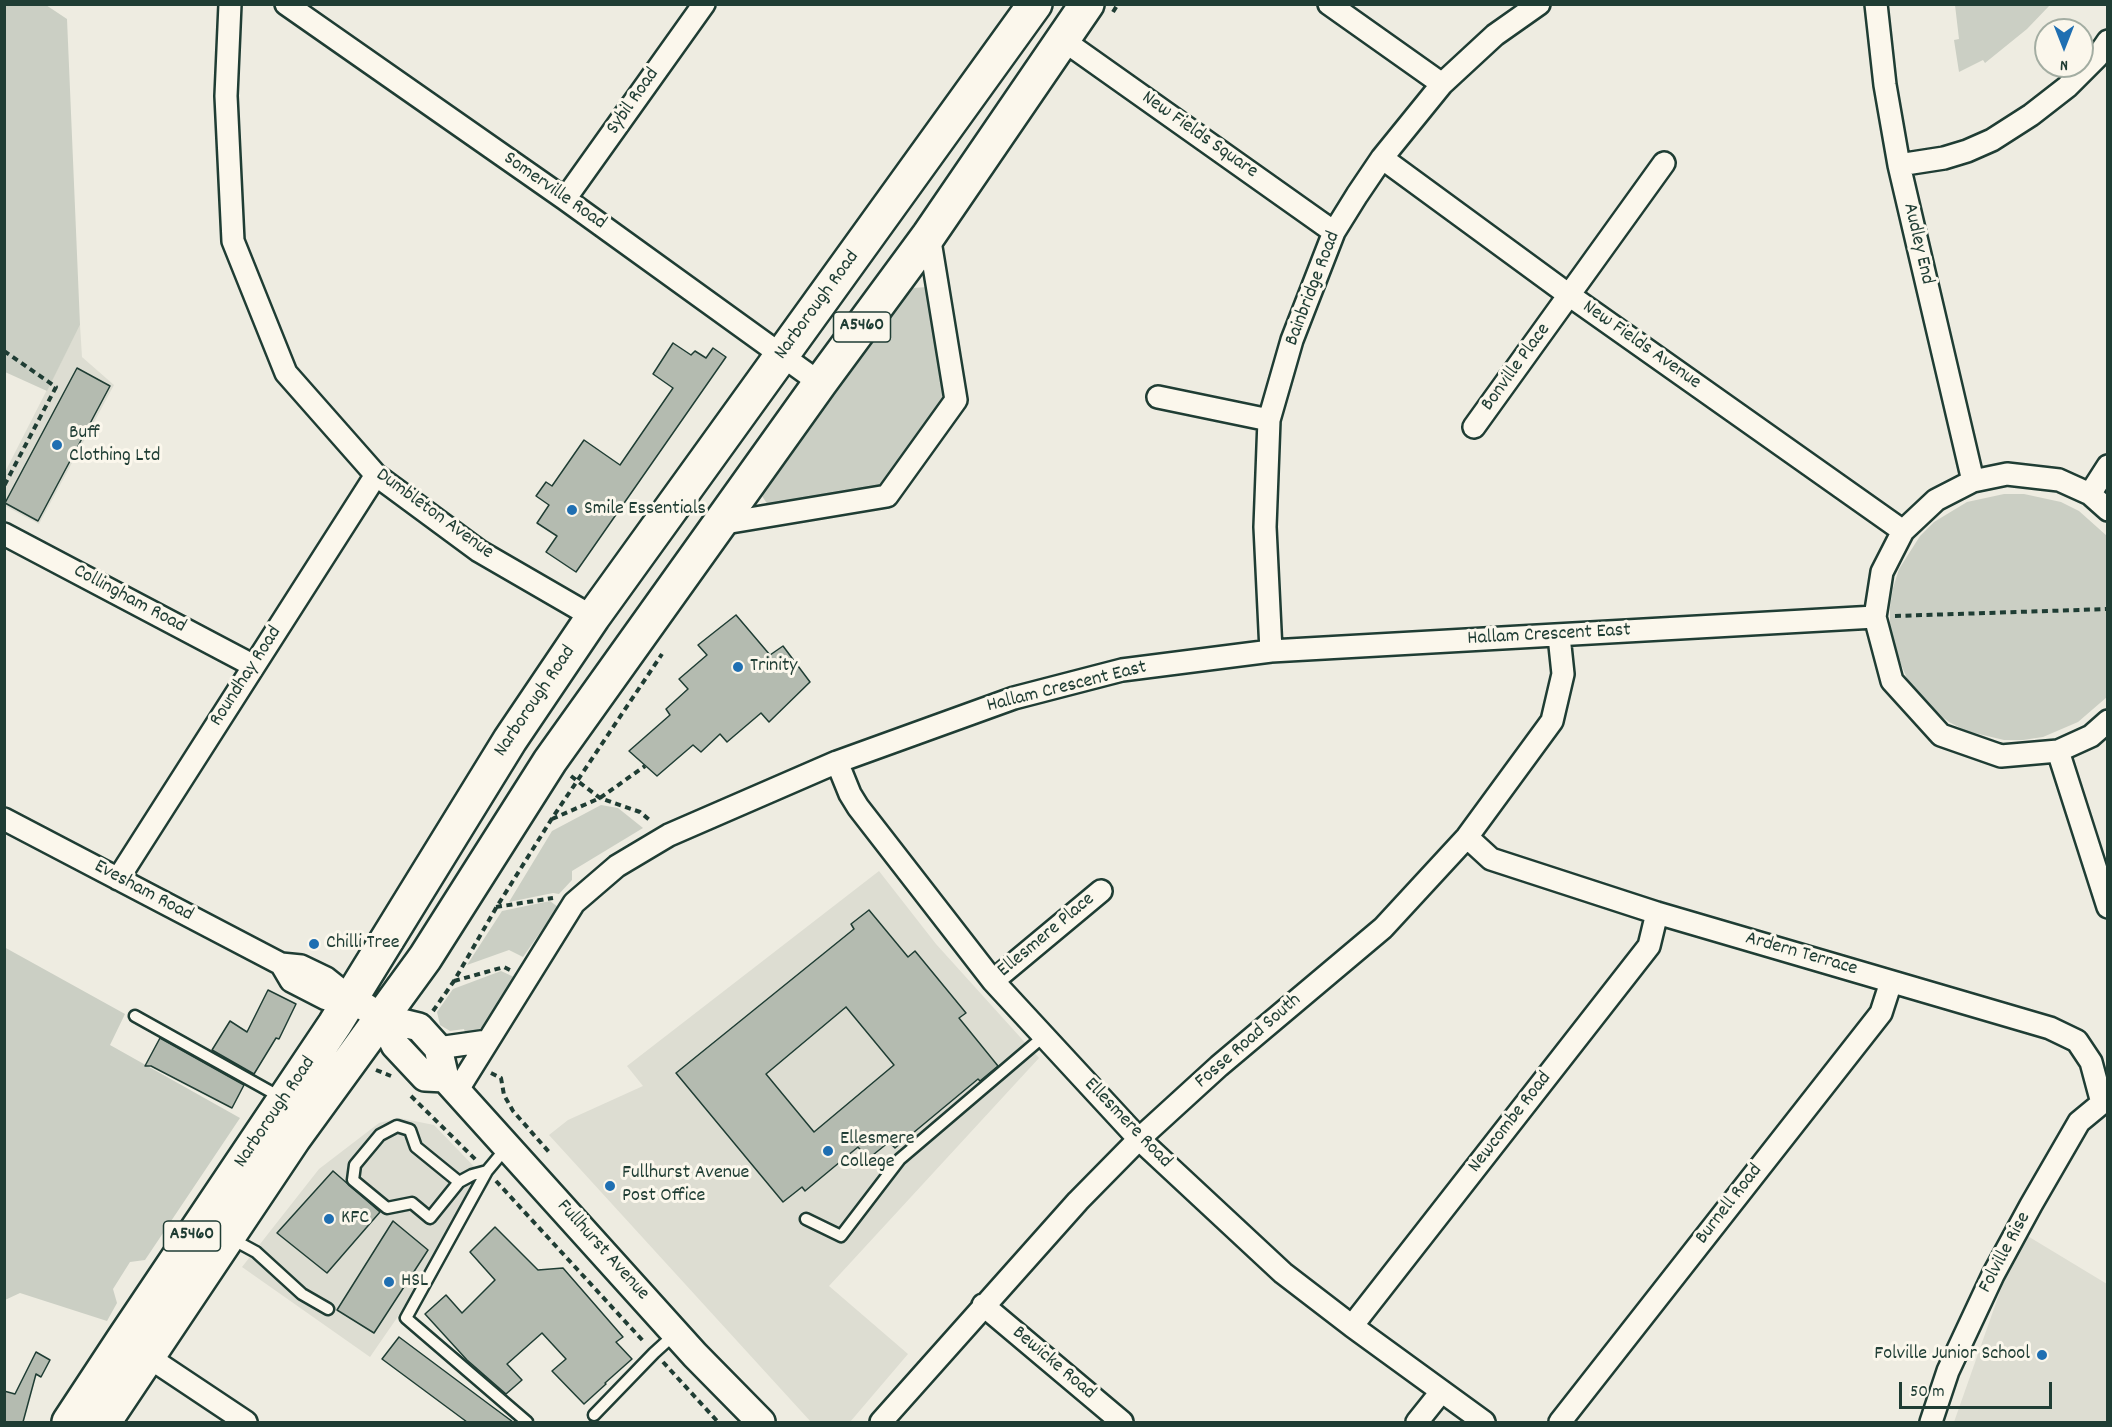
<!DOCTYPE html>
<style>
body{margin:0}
#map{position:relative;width:2112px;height:1427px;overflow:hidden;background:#eeece1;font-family:Dekko,sans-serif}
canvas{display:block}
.frame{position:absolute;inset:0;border:6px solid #1f3d34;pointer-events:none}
.north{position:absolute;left:2034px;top:18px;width:60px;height:60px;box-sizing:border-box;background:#fbf7ec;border:2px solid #a3ada2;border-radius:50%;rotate:180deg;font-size:16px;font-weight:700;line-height:24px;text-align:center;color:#1f3d34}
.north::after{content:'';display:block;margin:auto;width:21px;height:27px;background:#1f6fb2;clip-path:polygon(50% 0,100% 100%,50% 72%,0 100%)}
.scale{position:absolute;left:1899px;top:1382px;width:153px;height:27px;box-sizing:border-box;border:3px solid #1f3d34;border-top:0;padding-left:8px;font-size:18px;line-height:21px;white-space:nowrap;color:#1f3d34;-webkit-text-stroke:4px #fbf7ec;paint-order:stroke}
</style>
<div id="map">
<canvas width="2112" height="1427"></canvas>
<div class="frame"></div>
<div class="north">N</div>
<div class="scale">50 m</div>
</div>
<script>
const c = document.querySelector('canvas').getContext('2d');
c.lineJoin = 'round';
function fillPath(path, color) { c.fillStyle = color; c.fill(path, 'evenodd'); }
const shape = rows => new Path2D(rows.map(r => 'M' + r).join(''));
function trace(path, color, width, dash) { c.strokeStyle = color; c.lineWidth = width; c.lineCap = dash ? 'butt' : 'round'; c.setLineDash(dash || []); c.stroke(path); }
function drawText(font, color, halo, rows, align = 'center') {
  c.font = font + ' Dekko,sans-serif'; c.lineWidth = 6; c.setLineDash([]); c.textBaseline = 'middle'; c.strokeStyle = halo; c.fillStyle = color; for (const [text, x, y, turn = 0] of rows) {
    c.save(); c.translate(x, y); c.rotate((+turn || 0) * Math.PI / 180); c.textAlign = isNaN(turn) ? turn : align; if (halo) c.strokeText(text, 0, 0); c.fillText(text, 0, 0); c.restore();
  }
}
fillPath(shape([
 [80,325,82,357,114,385,39,524,5,506,4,474],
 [879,871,936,944,1039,1058,829,1286,908,1354,850,1422,811,1422,549,1135,568,1120,643,1086,627,1066],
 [399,1118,434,1125,490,1183,370,1357,242,1267,319,1169,379,1123],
 [2021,1232,2107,1284,2107,1422,1954,1422]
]), '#ddddd2');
fillPath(shape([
 [5,4,46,5,67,19,80,325,47,391,5,372],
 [1955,5,1955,4,2050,5,2027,29,1985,63,1983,60,1959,72,1954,40,1959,39],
 [928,287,943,397,879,489,770,508,762,496,912,288],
 [2004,494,2024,494,2061,502,2079,511,2107,536,2107,697,2078,722,2043,737,2023,740,2004,740,1966,731,1949,722,1933,710,1919,697,1908,681,1893,645,1890,626,1890,607,1893,588,1899,569,1920,536,1934,522,1967,502],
 [601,805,618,808,643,828,572,871,572,880,559,894,553,893,509,902,552,831],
 [550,901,558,907,523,957,509,950,467,965,502,911],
 [4,947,125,1014,110,1045,240,1118,145,1260,130,1262,113,1289,117,1303,107,1321,20,1293,5,1300],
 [501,971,514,977,485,1026,466,1036,464,1029,450,1031,440,1025,437,1012,453,989]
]), '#cbcfc4');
const building = shape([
 [673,343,691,355,695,351,706,358,713,348,726,357,576,572,546,552,557,536,537,523,549,505,536,496,546,482,552,486,584,440,620,465,673,388,653,374,673,343],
 [77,368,110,386,38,521,5,503,77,368],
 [736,615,770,655,783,646,810,682,769,722,761,713,727,742,720,734,701,752,693,745,657,776,629,751,670,715,666,709,688,689,679,679,707,655,698,645,736,615],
 [869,910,908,957,915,951,966,1013,959,1018,998,1066,980,1081,978,1079,895,1148,889,1142,868,1159,858,1147,805,1191,802,1187,783,1202,676,1073,854,929,851,924,869,910],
 [846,1007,894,1065,814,1132,766,1074,846,1007],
 [268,990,296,1004,279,1039,276,1038,254,1074,212,1050,230,1021,247,1032,268,990],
 [160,1038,244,1085,232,1108,151,1066,145,1066,160,1038],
 [333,1171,380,1212,327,1273,277,1233,333,1171],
 [393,1221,428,1250,374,1333,337,1310,393,1221],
 [495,1227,538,1270,563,1268,623,1337,616,1342,632,1359,605,1383,606,1384,584,1404,552,1371,566,1359,542,1333,507,1364,522,1380,506,1394,467,1360,425,1314,446,1295,462,1313,495,1280,470,1252,495,1227],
 [399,1337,490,1405,513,1422,467,1422,382,1359,399,1337],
 [36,1352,50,1360,41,1377,36,1374,23,1422,4,1422,4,1391,15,1394,36,1352]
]);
fillPath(building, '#b4bbb0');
trace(building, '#1f3d34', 1.5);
const service = shape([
 [135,1016,282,1098],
 [487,1171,406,1318,527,1422],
 [459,1182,416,1147,410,1130,397,1126,380,1135,355,1165,353,1180,387,1208,412,1203,430,1218,459,1182,472,1175,487,1171,507,1147],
 [806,1219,841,1236,900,1159,1043,1037],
 [232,1239,256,1252,302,1294,328,1309],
 [594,1415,654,1353,676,1333]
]);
const minor = shape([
 [230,4,226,96,233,241,286,373,376,475,479,551,593,617],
 [286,4,565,199,820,383],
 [1329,4,1442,84],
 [1876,4,1885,85,1899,165,1973,481],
 [1063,40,1334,232],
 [1382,158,1569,295,1903,531],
 [1899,165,1944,158,1967,151,1992,140,2031,115,2067,87,2097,57,2108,41],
 [565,199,704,4],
 [1158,397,1269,420],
 [1474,427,1664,163],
 [2090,494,2108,466],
 [2108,510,2090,494,2059,480,2007,474,1973,481,1936,500,1903,531,1882,572,1875,617,1892,681,1941,735,2001,756,2058,751,2091,736,2108,721],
 [719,524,887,496,956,400,929,235],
 [4,534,254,666],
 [1271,651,1265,527,1269,420,1292,340,1334,232,1357,195,1382,158,1442,84,1495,35,1539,4],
 [2058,751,2108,907],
 [837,762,850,794,858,807,993,981,1139,1139,1283,1273,1352,1326,1484,1422],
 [4,819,281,964,301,966,326,978,351,998],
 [1467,837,1491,859,1657,913,2050,1028,2077,1041,2091,1062,2102,1103],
 [118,879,376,475],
 [281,964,291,981,326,999,351,998],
 [993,981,1101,891],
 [438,1048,487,1041],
 [457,1091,574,903,617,866,669,835,837,762,1014,698,1122,670,1271,651,1875,617],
 [983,1305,1122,1422],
 [1352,1326,1649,946,1657,913],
 [138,1350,246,1422],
 [881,1422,1078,1201,1139,1139,1219,1066,1383,928,1467,837,1552,721,1563,674,1559,636],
 [1417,1422,1441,1392],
 [1560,1422,1881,1013,1891,982],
 [1931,1422,1948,1371,1993,1275,2031,1205,2079,1122,2102,1103,2108,1101]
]);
const tertiary = shape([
 [351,998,382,1018,419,1027,438,1048,445,1078,695,1355,761,1422],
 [382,1018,395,1045,425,1077,445,1078]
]);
const primary = shape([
 [69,1422,123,1340,335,1024,510,740,593,617,1035,4],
 [104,1422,294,1138,425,958,550,761,820,383,929,235,1087,4]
]);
trace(service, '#1f3d34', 15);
trace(minor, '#1f3d34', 26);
trace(tertiary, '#1f3d34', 32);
trace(primary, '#1f3d34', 38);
trace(shape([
 [1113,12,1118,4],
 [4,351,56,387,4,486],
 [1895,616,2108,609],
 [571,776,600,798,640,812,652,822],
 [552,819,600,798,645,766],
 [496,907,553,898],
 [454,981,504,967,510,970],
 [433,1011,454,981,496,908,551,820,662,654],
 [376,1070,391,1076],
 [491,1073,501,1078,504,1095,513,1111,549,1152],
 [411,1096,476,1160],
 [496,1181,645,1343],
 [663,1362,718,1422]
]), '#1f3d34', 4, [6, 4.5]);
trace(service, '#fbf7ec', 10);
trace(minor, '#fbf7ec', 21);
trace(tertiary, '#fbf7ec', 27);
trace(primary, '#fbf7ec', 33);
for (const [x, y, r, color] of [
 [57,445,6,"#1f6fb2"],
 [572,510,6,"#1f6fb2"],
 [738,667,6,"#1f6fb2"],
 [314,944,6,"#1f6fb2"],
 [828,1151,6,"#1f6fb2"],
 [610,1186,6,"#1f6fb2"],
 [329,1219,6,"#1f6fb2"],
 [389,1282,6,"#1f6fb2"],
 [2042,1355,6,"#1f6fb2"]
]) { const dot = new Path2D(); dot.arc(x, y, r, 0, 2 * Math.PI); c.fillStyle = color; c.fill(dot); trace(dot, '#fbf7ec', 2); }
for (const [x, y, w] of [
 [862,327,57],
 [192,1236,57]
]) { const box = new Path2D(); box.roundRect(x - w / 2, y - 15, w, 30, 4.5); c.fillStyle = '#fbf7ec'; c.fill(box); trace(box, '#1f3d34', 1.5); }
drawText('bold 18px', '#1f3d34', null, [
 ["A5460",862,327],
 ["A5460",192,1236]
]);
drawText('20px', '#1f3d34', '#fbf7ec', [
 ["Sybil Road",634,102,-55],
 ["New Fields Square",1199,136,35],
 ["Somerville Road",554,192,35],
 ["Audley End",1917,244,77],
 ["Bainbridge Road",1314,289,-69],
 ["Narborough Road",818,306,-54],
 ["New Fields Avenue",1641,346,35],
 ["Bonville Place",1517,368,-54],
 ["Dumbleton Avenue",434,515,36],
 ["Collingham Road",129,600,28],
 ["Hallam Crescent East",1549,636,-3],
 ["Roundhay Road",247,677,-57],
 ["Hallam Crescent East",1067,688,-14],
 ["Narborough Road",536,702,-56],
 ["Evesham Road",143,892,28],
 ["Ellesmere Place",1047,936,-40],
 ["Ardern Terrace",1801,955,16],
 ["Fosse Road South",1249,1042,-41],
 ["Narborough Road",276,1113,-56],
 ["Newcombe Road",1511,1123,-52],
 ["Ellesmere Road",1127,1124,46],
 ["Burnell Road",1730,1205,-52],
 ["Fullhurst Avenue",602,1251,48],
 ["Folville Rise",2006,1253,-62],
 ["Bewicke Road",1053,1364,40]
]);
drawText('20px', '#1f3d34', '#fbf7ec', [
 ["Buff",69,434],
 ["Clothing Ltd",69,457],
 ["Smile Essentials",584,510],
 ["Trinity",750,667],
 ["Chilli Tree",326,944],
 ["Ellesmere",840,1140],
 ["College",840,1163],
 ["Fullhurst Avenue",622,1174],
 ["Post Office",622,1197],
 ["KFC",341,1219],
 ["HSL",401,1282],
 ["Folville Junior School",2030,1355,"right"]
], 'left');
</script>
